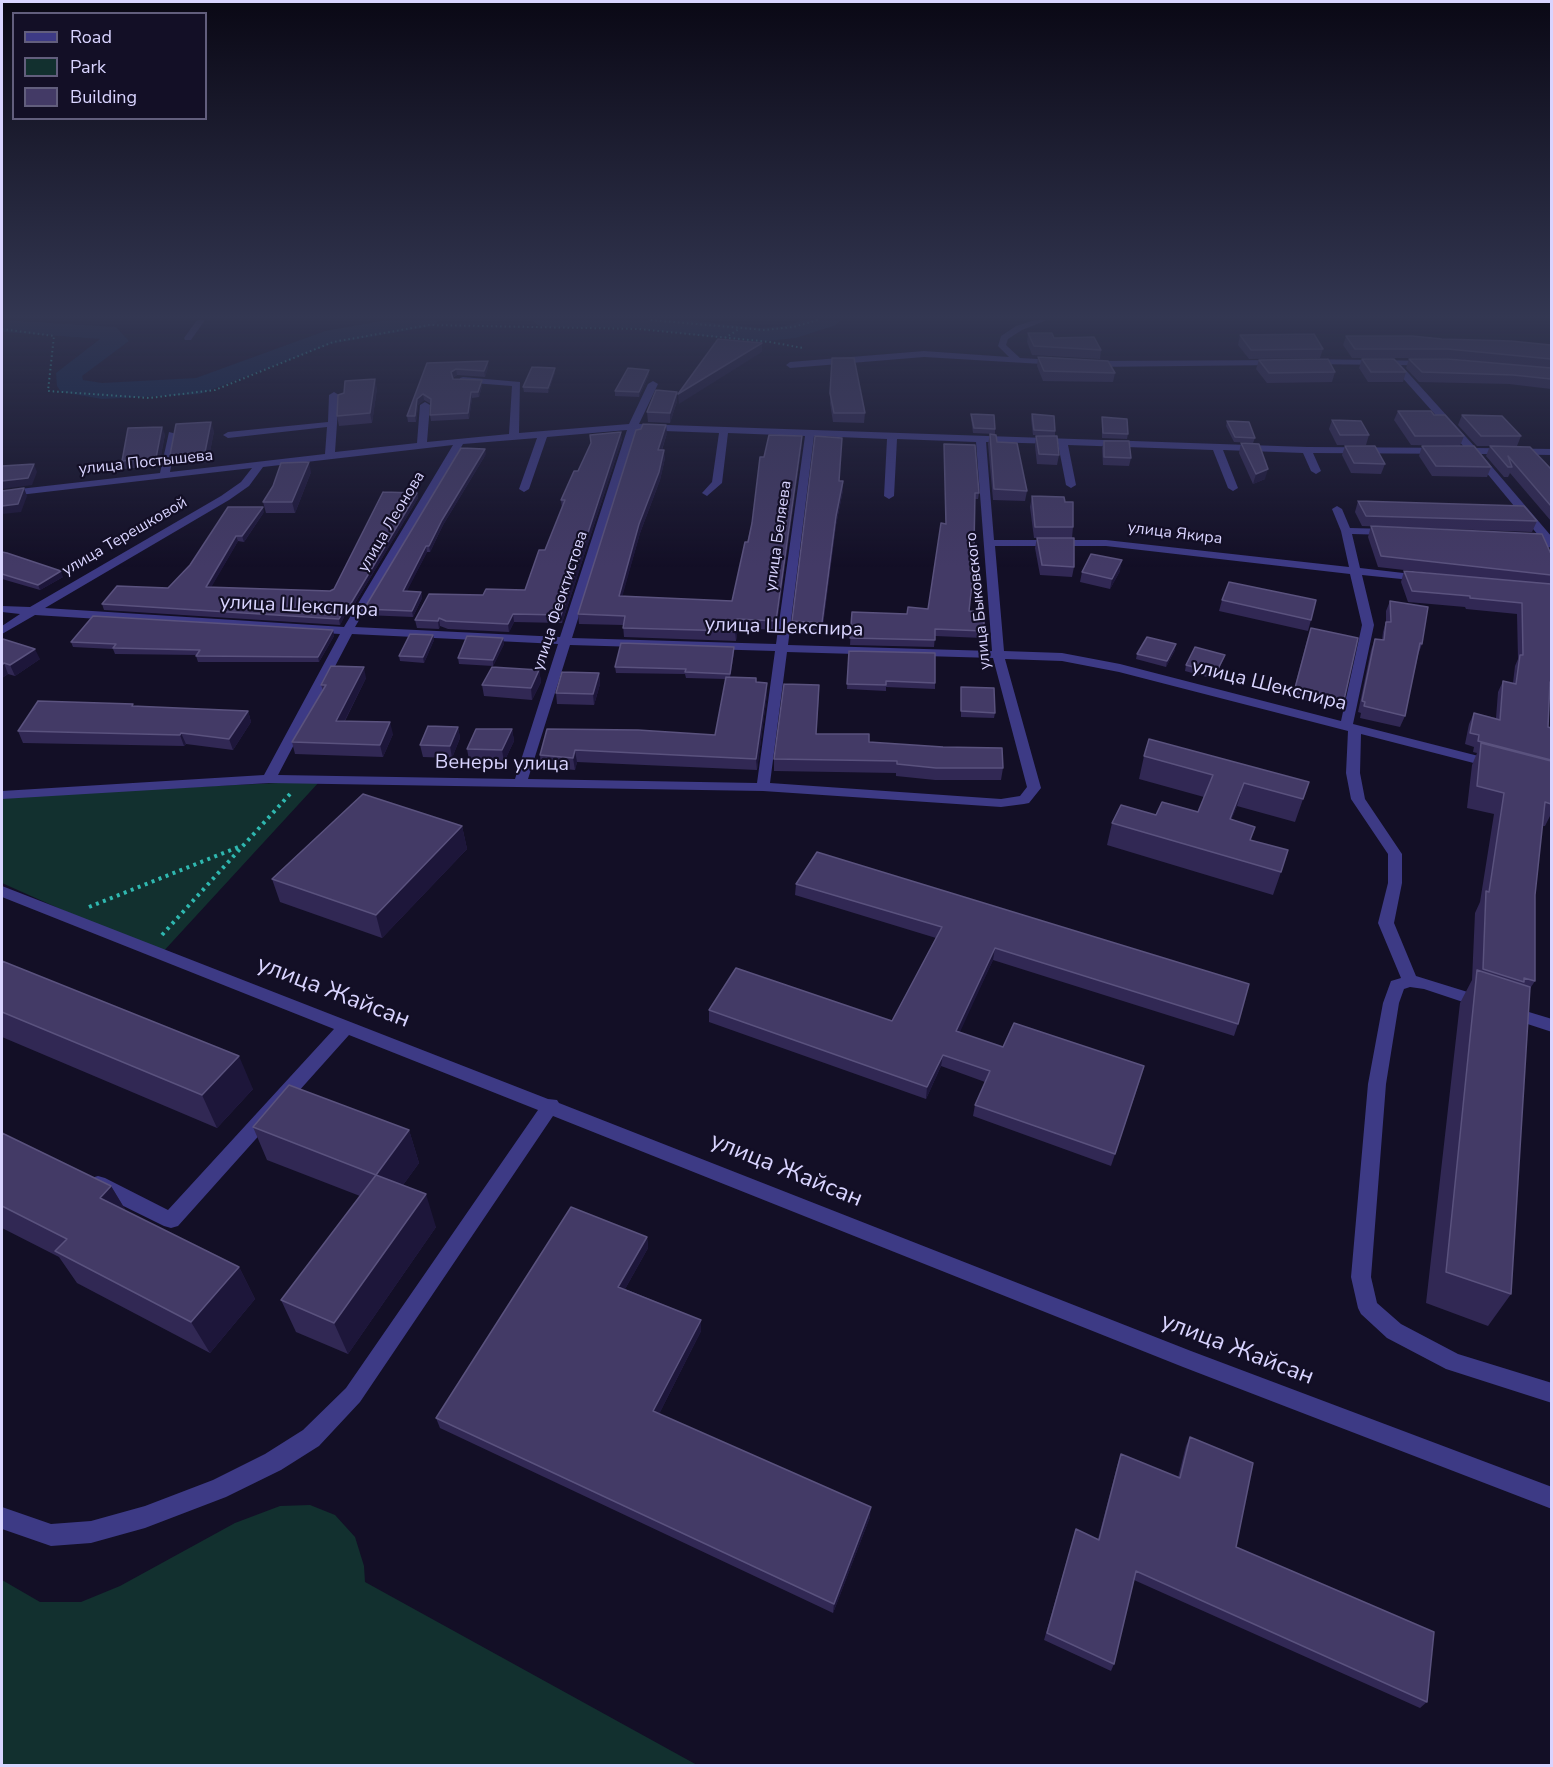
<!DOCTYPE html>
<meta charset="utf-8">
<style>
body{margin:0}
#map{position:relative;width:1553px;height:1767px;overflow:hidden;background:#130f26;font-family:"Nunito Sans",sans-serif}
canvas{display:block}
.frame{position:absolute;inset:0;border:3px solid #d9d4ff;pointer-events:none}
.legend{position:absolute;left:12px;top:12px;width:195px;height:108px;box-sizing:border-box;background:#130f26;border:2px solid #625e7d;margin:0;padding:8px 10px;list-style:none;font-size:18px;color:#d9d4ff}
.legend li{display:flex;align-items:center;gap:12px;height:30px}
.legend b{width:30px;border:2px solid #625e7d}
</style>
<div id="map">
<canvas width="1553" height="1767"></canvas>
<div class="frame"></div>
<ul class="legend">
<li><b style="height:8px;background:#3d3a85"></b>Road</li>
<li><b style="height:16px;background:#12302f"></b>Park</li>
<li><b style="height:16px;background:#433a66"></b>Building</li>
</ul>
</div>
<script>
const c = document.querySelector('canvas').getContext('2d');
c.lineJoin = 'round';
function fillPath(path, color) { c.fillStyle = color; c.fill(path, 'evenodd'); }
const shape = rows => new Path2D(rows.map(r => 'M' + r).join(''));
function trace(path, color, width, dash) { c.strokeStyle = color; c.lineWidth = width; c.lineCap = dash ? 'butt' : 'round'; c.setLineDash(dash || []); c.stroke(path); }
function drawText(font, color, halo, rows, align = 'center') {
  c.font = font + ' "Nunito Sans",sans-serif'; c.lineWidth = 4.5; c.setLineDash([]); c.textBaseline = 'middle'; c.strokeStyle = halo; c.fillStyle = color; for (const [text, x, y, turn = 0] of rows) {
    c.save(); c.translate(x, y); c.rotate((+turn || 0) * Math.PI / 180); c.textAlign = isNaN(turn) ? turn : align; if (halo) c.strokeText(text, 0, 0); c.fillText(text, 0, 0); c.restore();
  }
}
fillPath(shape([
 [320,781,161,954,2,883,2,796],
 [310,1505,335,1515,355,1537,364,1566,365,1582,697,1765,2,1765,2,1580,40,1602,81,1602,120,1586,235,1523,280,1506]
]), '#12302f');
fillPath(shape([
 [2,320,116,327,129,341,82,376,83,380,102,383,196,378,325,331,387,320,439,320,435,325,427,327,331,344,200,394,102,399,61,392,57,386,56,373,100,339,2,332,2,320],
 [533,320,687,320,759,328,785,326,804,320,840,320,836,325,796,338,759,342,631,328,545,327,537,325,533,320]
]), '#0c2248');
trace(shape([
 [651,320,764,330,793,327,818,320],
 [2,329,54,336,48,391,149,398,215,390,333,342,429,325,638,329,770,342,803,348],
 [725,338,739,329]
]), '#2fb8b0', 2, [1.5, 3]);
trace(shape([
 [89,907,241,846],
 [162,935,290,794]
]), '#2fb8b0', 4, [3, 4.5]);
fillPath(shape([
 [197,320,205,320,191,340,185,340,184,338,197,320],
 [1035,320,1047,320,1022,330,1008,339,1006,345,1020,358,1056,360,1060,363,1059,365,924,357,790,368,786,365,790,362,924,351,1009,357,998,346,1001,336,1016,326,1035,320],
 [1311,359,1431,361,1432,363,1428,366,1401,365,1476,448,1552,449,1552,455,1481,454,1552,537,1552,548,1548,547,1471,454,1313,453,1321,471,1316,474,1311,471,1303,453,1223,450,1238,488,1233,491,1228,488,1213,450,1068,445,1076,485,1071,488,1066,485,1058,444,986,442,994,540,1106,540,1349,567,1341,531,1332,509,1337,506,1342,509,1350,528,1389,529,1394,532,1389,535,1352,534,1360,568,1421,575,1427,578,1421,581,1362,575,1374,625,1353,724,1498,761,1500,764,1493,768,1361,734,1360,773,1365,799,1402,854,1402,883,1394,923,1416,976,1487,998,1489,1002,1487,1006,1481,1008,1424,989,1410,987,1404,989,1399,1003,1386,1084,1371,1277,1377,1303,1401,1324,1458,1354,1552,1383,1552,1403,1446,1369,1387,1338,1361,1314,1358,1308,1351,1277,1368,1084,1383,1003,1391,981,1401,978,1378,923,1388,883,1388,854,1351,799,1346,773,1348,731,1119,672,1062,661,1005,659,1041,788,1029,803,1024,804,1001,807,763,791,269,783,2,799,2,791,264,775,340,634,35,615,2,634,2,626,20,614,2,612,2,606,30,607,221,496,241,482,252,468,2,497,2,491,160,473,169,432,177,434,170,472,325,454,327,427,228,438,223,435,228,432,328,422,329,395,334,392,339,395,335,452,417,443,420,405,425,402,430,405,427,442,509,434,512,386,460,382,460,378,463,377,520,382,519,433,629,424,648,384,653,381,658,384,639,424,1307,447,1465,448,1391,365,1308,364,1307,362,1311,359],
 [627,430,560,637,355,627,463,444,537,438,519,489,524,492,529,489,547,437,627,430],
 [637,430,719,433,712,482,702,493,707,496,722,483,728,433,805,436,776,644,572,638,637,430],
 [814,436,887,439,884,496,889,499,894,496,897,439,976,442,992,651,788,645,814,436],
 [453,445,344,627,45,608,229,500,249,486,263,467,453,445],
 [995,546,1106,546,1350,574,1362,625,1341,721,1120,664,1062,653,1004,651,995,546],
 [352,634,558,644,515,779,278,775,352,634],
 [570,645,775,651,757,783,528,779,570,645],
 [787,652,993,658,1027,787,1020,796,1001,799,770,783,787,652],
 [1281,360,1282,362,1278,365,1092,367,1088,364,1092,361,1281,360],
 [2,886,548,1099,557,1100,559,1103,1191,1351,1552,1487,1552,1509,1183,1367,553,1116,360,1402,319,1446,281,1470,226,1497,145,1528,91,1543,51,1546,2,1529,2,1507,51,1524,91,1521,145,1506,213,1480,265,1454,303,1430,346,1388,538,1110,349,1035,178,1226,171,1228,164,1226,91,1190,89,1184,91,1178,98,1176,105,1178,168,1210,334,1029,2,897,2,886],
 [1509,1006,1552,1019,1552,1032,1503,1016,1501,1012,1503,1008,1509,1006]
]), '#3d3a85');
fillPath(shape([
 [1028,333,1054,338,1101,350,1100,359,1032,355,1027,342],
 [1240,335,1323,349,1320,358,1249,359,1238,345],
 [1346,336,1442,339,1551,345,1551,389,1509,384,1419,382,1406,368,1409,359,1494,363,1445,358,1352,358,1343,345],
 [1038,357,1115,373,1113,382,1043,381,1037,366],
 [832,358,865,413,864,423,833,422,830,403],
 [1362,359,1406,372,1403,382,1368,382,1359,368],
 [1259,360,1335,372,1332,382,1267,383,1256,369],
 [488,361,488,367,485,377,457,375,453,378,453,379,482,386,479,397,472,398,469,419,431,421,430,415,431,404,424,400,418,405,416,422,408,422,407,416,427,363],
 [649,370,649,374,639,397,615,396,615,391],
 [555,372,548,393,524,392,523,387],
 [377,388,372,423,339,426,337,416],
 [677,401,670,423,648,422,647,412],
 [1398,411,1434,415,1464,436,1460,446,1411,445,1394,420],
 [971,414,995,429,995,434,973,433,971,418],
 [1032,414,1055,431,1055,436,1033,435,1031,419],
 [1462,415,1521,436,1517,446,1477,446,1458,425],
 [1102,417,1128,434,1127,439,1102,438],
 [1332,420,1369,435,1366,445,1337,445,1329,429],
 [1227,421,1255,438,1253,443,1234,442,1226,426],
 [214,431,208,462,174,465,170,455],
 [667,433,662,450,665,458,660,480,640,533,622,596,732,601,752,523,764,457,802,444,776,630,738,628,736,641,624,637,623,625,579,624,578,614],
 [165,434,159,466,124,469,122,461],
 [990,434,997,442,1027,491,1025,501,993,500,988,444],
 [590,435,622,439,562,623,514,622,509,632,448,629,440,626,439,629,417,628,415,620,483,595,525,590,545,550,562,508,561,500,578,471,591,444],
 [1036,436,1059,455,1057,465,1037,464,1035,446],
 [1104,441,1131,458,1129,466,1103,465,1102,448],
 [1241,443,1265,479,1253,484,1239,453],
 [944,444,979,493,978,499,975,499,969,611,984,631,983,638,935,636,934,647,850,645,852,612,907,614,928,609,946,524],
 [1345,446,1385,464,1381,474,1351,473,1342,455],
 [1422,446,1491,467,1487,477,1432,476,1419,456],
 [1490,446,1551,469,1551,521,1510,473,1508,477,1504,477,1486,456],
 [486,454,443,525,430,552,427,552,406,592,421,592,422,598,413,617,365,615,364,609],
 [311,472,295,513,266,513,263,502],
 [839,481,843,490,836,525,822,633,792,631,792,621],
 [417,493,418,498,348,615,345,615,340,625,104,610,102,604,168,588,264,512,244,542,238,541,211,587,330,591,334,589],
 [1032,496,1073,527,1072,538,1034,538,1030,507],
 [1358,501,1537,521,1532,532,1362,526,1355,512],
 [1371,526,1551,554,1551,695,1549,694,1548,727,1551,728,1551,814,1545,826,1542,826,1535,895,1535,981,1529,990,1511,1294,1488,1326,1426,1303,1460,1003,1472,980,1475,913,1480,902,1494,814,1467,808,1472,765,1477,753,1473,752,1474,747,1465,744,1469,724,1474,713,1496,718,1498,692,1503,681,1513,683,1515,666,1518,659,1517,614,1466,609,1465,607,1408,602,1401,582,1404,571,1456,576,1378,567,1368,537],
 [1037,538,1074,567,1072,577,1040,575,1035,548],
 [2,552,63,577,40,590,2,579],
 [1120,571,1110,589,1080,582,1082,572],
 [1222,600,1311,620,1308,631,1219,611],
 [1390,601,1422,644,1418,655,1405,716,1400,727,1360,718,1361,713,1358,712,1371,650,1375,639,1382,640,1383,632,1386,622,1386,611],
 [333,630,334,636,319,662,198,662,196,656,197,655,115,654,113,649,73,647,71,642],
 [433,635,434,640,424,663,400,661,399,656],
 [1308,637,1344,700,1341,709,1292,697],
 [503,638,504,644,493,666,459,664,458,658],
 [2,641,40,659,15,676,8,674,2,678],
 [734,647,734,652,730,677,756,682,767,694,757,770,577,762,575,770,541,767,540,755,547,729,715,735,726,679,686,678,685,674,616,673,615,667],
 [1175,650,1166,667,1136,659,1137,654],
 [849,651,935,683,935,689,886,687,886,691,847,689],
 [1223,660,1214,679,1185,671,1186,665],
 [539,670,541,682,532,700,484,696,482,685],
 [599,673,600,684,594,705,557,704,556,693],
 [366,678,345,721,393,734,383,757,295,754,292,742,323,691,321,685],
 [961,687,995,713,994,718,961,717],
 [819,696,816,734,869,742,1003,768,1001,780,935,780,896,776,896,773,774,771,774,759],
 [134,706,248,711,251,722,233,750,186,744,184,746,23,743,18,731],
 [458,727,460,738,452,758,423,757,420,745],
 [512,729,514,741,504,762,469,760,467,749],
 [1144,756,1309,782,1295,822,1237,806,1231,820,1281,872,1273,895,1107,845,1112,823,1156,815,1198,812,1204,797,1139,779],
 [462,826,467,849,382,938,280,902,272,879],
 [817,852,1238,1024,1234,1036,993,960,959,1032,1003,1047,1141,1077,1111,1166,973,1116,975,1105,985,1082,941,1066,926,1099,709,1022,709,1010,892,1021,936,938,795,895,796,884],
 [2,961,253,1089,217,1128,2,1037],
 [253,1127,409,1130,419,1163,403,1185,436,1227,348,1354,296,1332,281,1300,360,1196,267,1160],
 [2,1133,111,1186,126,1211,239,1267,255,1299,210,1353,77,1283,59,1257,2,1228],
 [647,1237,648,1248,625,1289,701,1320,701,1331,659,1414,870,1517,833,1613,440,1428,436,1418],
 [1190,1437,1236,1547,1427,1702,1420,1708,1134,1580,1114,1664,1111,1671,1044,1640,1076,1529,1098,1539,1118,1463,1121,1454,1178,1478,1186,1446]
]), '#312854');
fillPath(shape([
 [762,343,762,352,679,404,678,394],
 [488,361,488,367,485,377,484,371],
 [555,368,555,372,548,393,548,388],
 [456,369,457,375,452,378,451,372],
 [649,370,649,374,639,397,639,392],
 [375,379,377,388,372,423,370,413],
 [482,380,482,386,479,397,478,392],
 [471,392,472,398,469,419,468,413],
 [677,392,677,401,670,423,670,413],
 [423,394,424,400,418,405,416,422,415,416,417,399],
 [211,422,214,431,208,462,205,452],
 [666,425,667,433,659,458,658,450],
 [162,427,165,434,159,466,156,458],
 [621,432,622,439,562,623,561,615],
 [802,436,802,444,776,630,776,621],
 [485,449,486,454,443,525,430,552,429,546,442,520],
 [664,450,665,458,660,480,640,533,620,605,619,596,639,524],
 [309,462,311,472,295,513,292,502],
 [34,464,37,472,32,485,2,489,2,481],
 [1268,469,1265,479,1253,484,1256,474],
 [843,481,843,490,836,525,822,633,822,623,836,516],
 [24,488,27,496,21,512,2,514,2,506],
 [417,493,418,498,348,615,347,610],
 [263,507,264,512,244,542,242,536],
 [236,536,238,541,208,593,206,587],
 [426,546,427,552,404,597,403,591],
 [1122,560,1120,571,1110,589,1112,579],
 [61,571,63,577,40,590,38,585],
 [421,592,422,598,413,617,412,611],
 [344,610,345,615,340,625,339,619],
 [513,614,514,622,509,632,508,624],
 [439,618,440,626,439,629,438,621],
 [737,619,738,628,736,641,735,631],
 [333,630,334,636,319,662,318,657],
 [433,635,434,640,424,663,423,657],
 [503,638,504,644,493,666,493,660],
 [1176,644,1175,650,1166,667,1167,661],
 [734,647,734,652,730,679,730,674],
 [35,649,40,659,15,676,10,665],
 [1225,655,1223,660,1214,679,1216,673],
 [4,663,8,674,2,678,2,665],
 [364,667,366,678,339,732,336,721],
 [539,670,541,682,532,700,531,688],
 [599,673,600,684,594,705,593,694],
 [767,683,767,694,757,770,756,759],
 [248,711,251,722,233,750,229,739],
 [390,722,393,734,383,757,380,745],
 [458,727,460,738,452,758,450,746],
 [512,729,514,741,504,762,502,750],
 [181,733,186,744,184,746,180,735],
 [575,750,577,762,575,770,573,758],
 [1244,783,1237,806,1223,842,1230,819],
 [462,826,467,849,382,938,376,915],
 [995,948,993,960,955,1043,956,1031],
 [943,1055,941,1066,926,1099,927,1087],
 [239,1056,253,1089,217,1128,202,1095],
 [409,1130,419,1163,387,1207,376,1175],
 [111,1186,131,1219,100,1198],
 [426,1194,436,1227,348,1354,334,1323],
 [647,1237,648,1248,620,1298,618,1287],
 [239,1267,255,1299,210,1353,191,1322],
 [701,1320,701,1331,655,1422,653,1411],
 [871,1507,870,1517,833,1613,834,1604]
]), '#1d163a');
const building = shape([
 [1028,333,1052,333,1054,338,1094,337,1101,350,1034,346,1028,333],
 [1314,334,1323,349,1251,350,1240,335,1314,334],
 [1346,336,1412,336,1442,339,1511,341,1551,345,1551,359,1448,349,1355,349,1346,336],
 [718,339,762,343,678,394,718,339],
 [1038,357,1108,361,1115,373,1044,371,1038,357],
 [832,358,854,358,865,413,834,413,830,393,832,358],
 [1328,359,1335,372,1269,373,1259,360,1328,359],
 [1362,359,1394,359,1406,372,1371,372,1362,359],
 [1409,359,1448,359,1551,368,1551,379,1513,375,1422,372,1409,359],
 [488,361,484,371,456,369,451,372,453,379,482,380,478,392,471,392,468,413,430,415,431,399,423,394,417,399,415,416,407,416,427,363,488,361],
 [532,367,555,368,548,388,523,387,532,367],
 [628,368,649,370,639,392,615,391,628,368],
 [375,379,370,413,337,416,338,395,344,393,345,381,375,379],
 [656,390,677,392,670,413,647,412,656,390],
 [1398,411,1431,411,1434,415,1445,415,1464,436,1415,436,1398,411],
 [971,414,994,415,995,429,974,428,971,414],
 [1032,414,1054,416,1055,431,1034,430,1032,414],
 [1462,415,1502,416,1521,436,1481,436,1462,415],
 [1102,417,1127,419,1128,434,1103,433,1102,417],
 [1332,420,1361,421,1369,435,1340,435,1332,420],
 [1227,421,1249,422,1255,438,1235,437,1227,421],
 [211,422,205,452,170,455,176,424,211,422],
 [643,424,666,425,658,450,664,450,659,472,639,524,619,596,732,601,745,542,748,542,752,523,760,457,764,457,769,435,802,436,776,621,737,619,735,631,623,628,625,616,578,614,636,430,641,429,643,424],
 [162,427,156,458,122,461,128,428,162,427],
 [621,432,561,615,513,614,508,624,446,621,439,618,438,621,415,620,429,594,483,595,486,589,525,590,539,550,545,550,565,500,561,500,574,471,578,471,591,443,590,435,621,432],
 [990,434,996,435,997,442,1017,443,1027,491,994,489,990,434],
 [815,436,842,438,839,481,843,481,836,516,822,623,792,621,815,436],
 [1036,436,1057,436,1059,455,1039,454,1036,436],
 [1104,441,1129,441,1131,458,1104,457,1104,441],
 [1241,443,1259,444,1268,469,1256,474,1241,443],
 [944,444,975,445,979,493,975,493,974,547,976,547,969,611,984,612,984,631,935,629,935,640,850,638,852,612,907,614,908,607,928,609,941,523,946,524,944,444],
 [1345,446,1375,446,1385,464,1354,463,1345,446],
 [1422,446,1474,446,1491,467,1436,466,1422,446],
 [1490,446,1530,447,1551,469,1551,506,1508,456,1512,467,1508,467,1490,446],
 [461,448,485,449,442,520,429,546,426,546,403,591,421,592,412,611,364,609,461,448],
 [309,462,292,502,263,502,273,486,281,463,309,462],
 [34,464,28,478,2,481,2,466,34,464],
 [24,488,18,504,2,506,2,491,24,488],
 [383,492,417,493,347,610,344,610,339,619,102,604,117,586,168,588,190,565,228,507,263,507,242,536,236,536,206,587,330,591,334,589,383,492],
 [1032,496,1064,497,1065,502,1073,502,1073,527,1035,527,1032,496],
 [1358,501,1524,506,1537,521,1366,516,1358,501],
 [1371,526,1542,534,1551,554,1551,575,1381,556,1371,526],
 [1037,538,1074,538,1074,567,1042,565,1037,538],
 [2,552,7,553,61,571,38,585,2,574,2,552],
 [1091,554,1122,560,1112,579,1082,572,1091,554],
 [1404,571,1551,584,1551,682,1550,682,1548,727,1551,728,1551,760,1478,741,1479,735,1470,733,1474,713,1500,720,1503,681,1516,684,1520,655,1523,655,1522,603,1470,598,1470,596,1412,591,1404,571],
 [1229,582,1316,600,1311,620,1222,600,1229,582],
 [1390,601,1428,607,1422,644,1420,643,1405,716,1364,706,1365,702,1362,701,1375,639,1384,640,1386,622,1391,622,1390,601],
 [93,616,333,630,318,657,196,656,200,650,113,648,116,644,71,642,93,616],
 [1311,628,1358,638,1344,700,1295,688,1311,628],
 [410,634,433,635,423,657,399,656,410,634],
 [467,636,503,638,493,660,458,658,467,636],
 [1147,637,1176,644,1167,661,1137,654,1147,637],
 [3,639,35,649,10,665,4,663,2,665,2,641,3,639],
 [621,643,734,647,730,674,685,672,686,669,615,667,621,643],
 [1195,647,1225,655,1216,673,1186,665,1195,647],
 [849,651,935,653,935,683,886,681,886,685,847,684,849,651],
 [331,666,364,667,336,721,390,722,380,745,292,742,326,685,321,685,331,666],
 [492,667,539,670,531,688,482,685,492,667],
 [562,672,599,673,593,694,556,693,562,672],
 [726,677,756,678,756,682,767,683,756,759,575,750,573,758,540,755,547,729,638,730,715,735,726,677],
 [784,684,819,685,816,734,869,734,869,742,943,747,1002,748,1003,768,936,768,897,764,897,761,774,759,784,684],
 [961,687,994,688,995,713,961,711,961,687],
 [38,701,133,704,132,706,248,711,229,739,181,733,180,735,18,731,38,701],
 [428,726,458,727,450,746,420,745,428,726],
 [476,729,512,729,502,750,467,749,476,729],
 [1149,739,1309,782,1303,799,1244,783,1230,819,1255,827,1250,840,1288,850,1281,872,1112,823,1121,805,1156,815,1162,802,1198,812,1213,775,1144,756,1149,739],
 [1481,743,1551,761,1551,804,1545,802,1535,895,1535,981,1524,978,1524,982,1483,969,1486,891,1489,892,1504,793,1477,786,1481,743],
 [363,794,462,826,376,915,272,879,363,794],
 [817,852,1249,984,1238,1024,995,948,956,1031,1003,1047,1014,1023,1144,1066,1115,1154,975,1105,990,1071,943,1055,927,1087,709,1010,736,968,892,1021,942,927,796,884,817,852],
 [2,961,239,1056,202,1095,2,1012,2,961],
 [1477,970,1530,987,1511,1294,1446,1272,1477,970],
 [289,1085,409,1130,376,1175,253,1127,289,1085],
 [2,1133,111,1186,100,1198,239,1267,191,1322,55,1251,67,1239,2,1206,2,1133],
 [376,1175,426,1194,334,1323,281,1300,376,1175],
 [571,1207,647,1237,618,1287,701,1320,653,1411,871,1507,834,1604,436,1418,571,1207],
 [1190,1437,1253,1463,1236,1547,1434,1632,1427,1702,1136,1571,1114,1664,1047,1633,1076,1529,1099,1540,1121,1454,1180,1478,1190,1437]
]);
fillPath(building, '#433a66');
trace(building, '#5a527e', 1.5);
const sky = c.createLinearGradient(0, 0, 0, 567);
sky.addColorStop(0, '#0a0815');
sky.addColorStop(0.56, '#333752');
sky.addColorStop(1, '#33375200');
c.fillStyle = sky;
c.fillRect(0, 0, 1553, 567);
drawText('16px', '#d9d4ff', '#130f26', [
 ["улица Постышева",146,463,-6],
 ["улица Леонова",392,522,-59],
 ["улица Якира",1175,534,7],
 ["улица Беляева",779,536,-82],
 ["улица Терешковой",125,537,-30],
 ["улица Феоктистова",561,601,-72],
 ["улица Быковского",979,601,-96]
]);
drawText('20px', '#d9d4ff', '#130f26', [
 ["улица Шекспира",299,607,3],
 ["улица Шекспира",784,628,2],
 ["улица Шекспира",1269,686,14],
 ["Венеры улица",502,764,1]
]);
drawText('24px', '#d9d4ff', '#130f26', [
 ["улица Жайсан",333,993,21],
 ["улица Жайсан",786,1171,22],
 ["улица Жайсан",1237,1350,21]
]);
</script>
